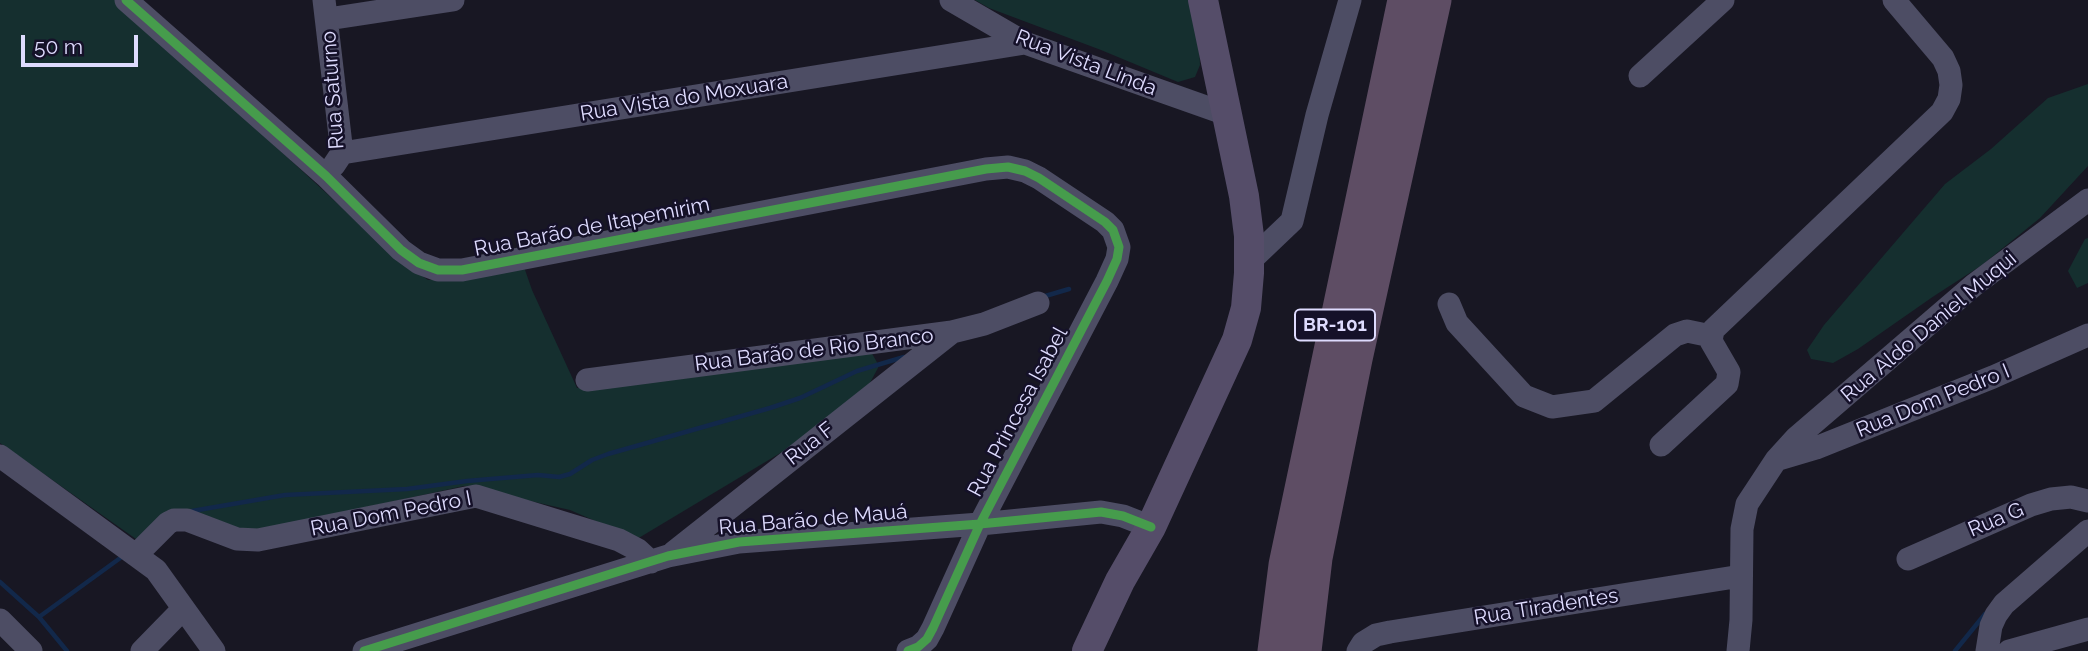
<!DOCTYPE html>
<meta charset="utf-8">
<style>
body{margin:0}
#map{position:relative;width:2088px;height:651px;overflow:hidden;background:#181723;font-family:Raleway,sans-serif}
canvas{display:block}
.scale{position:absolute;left:21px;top:35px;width:117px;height:32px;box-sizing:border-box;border:4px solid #dedbfe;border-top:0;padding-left:9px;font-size:21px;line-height:24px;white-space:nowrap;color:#dedbfe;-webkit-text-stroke:5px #151129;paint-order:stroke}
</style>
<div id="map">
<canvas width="2088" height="651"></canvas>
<div class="scale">50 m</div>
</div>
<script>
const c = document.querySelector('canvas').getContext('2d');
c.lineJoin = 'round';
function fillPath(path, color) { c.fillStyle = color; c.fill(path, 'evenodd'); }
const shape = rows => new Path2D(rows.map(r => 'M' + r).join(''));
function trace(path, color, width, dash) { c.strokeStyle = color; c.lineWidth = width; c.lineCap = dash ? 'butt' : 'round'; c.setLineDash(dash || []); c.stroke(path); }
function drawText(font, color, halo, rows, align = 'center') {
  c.font = font + ' Raleway,sans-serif'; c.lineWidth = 5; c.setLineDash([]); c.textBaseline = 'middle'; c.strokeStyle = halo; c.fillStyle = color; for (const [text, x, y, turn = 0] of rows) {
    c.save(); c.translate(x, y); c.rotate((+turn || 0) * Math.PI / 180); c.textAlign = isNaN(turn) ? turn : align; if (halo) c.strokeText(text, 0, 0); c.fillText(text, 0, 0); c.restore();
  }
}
fillPath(shape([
 [0,0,121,0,225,100,398,259,428,280,524,267,532,290,577,388,869,348,879,366,857,407,637,539,570,510,464,486,243,534,182,509,136,539,0,443],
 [975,0,1191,0,1199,43,1200,65,1195,77,1178,82,1101,50,989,8],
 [2088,84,2088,166,2040,218,1982,265,1934,296,1858,349,1833,363,1811,359,1807,350,1824,325,1945,184,1991,149,2048,98],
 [2088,238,2088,283,2077,288,2068,271,2085,239]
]), '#152f2f');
trace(shape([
 [1042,297,1069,289],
 [192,511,285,495,407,489,467,481,538,475,559,477,570,474,592,460,608,454,770,408,800,398,857,371,904,357],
 [0,582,39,617,67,651],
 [39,617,123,556],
 [1955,651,1985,614]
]), '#12284a', 4.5);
trace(shape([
 [126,0,326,176,401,250,419,263,438,270,462,270,986,169,1008,167,1025,171,1039,178,1105,222,1113,230,1119,247,1117,259,1107,281,980,524,933,628,927,639,918,647,908,651],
 [324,0,342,153,334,165],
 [951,0,1025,43,1226,114],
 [328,19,453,0],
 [1640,76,1723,0],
 [342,153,1025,43],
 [1249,262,1292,221,1317,115,1350,0],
 [1449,304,1457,323,1524,396,1552,407,1594,401,1675,335,1687,331,1711,336],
 [587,380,952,332,984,324,1038,303],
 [1661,445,1727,384,1729,372,1711,341,1713,330,1942,112,1949,99,1951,85,1949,71,1943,58,1894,0],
 [0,456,156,570,214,651],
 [1779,459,1816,448,1993,377,2088,335],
 [674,552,951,333],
 [136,555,168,523,174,520,187,520,237,539,258,540,476,496,619,540,638,550,651,562],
 [1908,559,2031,505,2051,499,2071,497,2088,501],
 [0,620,31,651],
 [142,651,183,609],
 [364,651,668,556,739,542,980,524,1101,512,1123,516,1151,527],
 [1358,651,1363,643,1376,635,1390,632,1741,576],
 [1738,651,1741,620,1742,529,1747,504,1776,460,1796,438,1974,285,2088,200],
 [1987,651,1991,626,1996,615,2004,604,2088,531],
 [2009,651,2088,629]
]), '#4d4d64', 23);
trace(shape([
 [1087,651,1120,581,1151,527,1237,340,1246,308,1249,273,1249,236,1244,196,1203,0]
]), '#554d69', 30);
trace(shape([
 [1274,651,1285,565,1404,0],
 [1305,651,1316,558,1356,359,1435,0]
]), '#5e4d64', 33);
trace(shape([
 [126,0,326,176,401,250,419,263,438,270,462,270,986,169,1008,167,1025,171,1039,178,1105,222,1113,230,1119,247,1117,259,1107,281,980,524,933,628,927,639,918,647,908,651],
 [364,651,668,556,739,542,980,524,1101,512,1123,516,1151,527]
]), '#469c4c', 9);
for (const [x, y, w] of [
 [1335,325,80]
]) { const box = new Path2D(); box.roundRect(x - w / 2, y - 15.5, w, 31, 5); c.fillStyle = '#151129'; c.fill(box); trace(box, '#dedbfe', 2); }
drawText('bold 19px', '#dedbfe', null, [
 ["BR-101",1335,325]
]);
drawText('21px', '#dedbfe', '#151129', [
 ["Rua Vista Linda",1086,63,21],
 ["Rua Saturno",333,90,-94],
 ["Rua Vista do Moxuara",684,98,-9],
 ["Rua Barão de Itapemirim",592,227,-11],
 ["Rua Aldo Daniel Muqui",1929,327,-40],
 ["Rua Barão de Rio Branco",814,350,-7],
 ["Rua Dom Pedro I",1933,401,-22],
 ["Rua Princesa Isabel",1018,412,-62],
 ["Rua F",810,444,-38],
 ["Rua Dom Pedro I",391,514,-11],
 ["Rua Barão de Mauá",813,520,-5],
 ["Rua G",1996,520,-23],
 ["Rua Tiradentes",1546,607,-9]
]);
</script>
